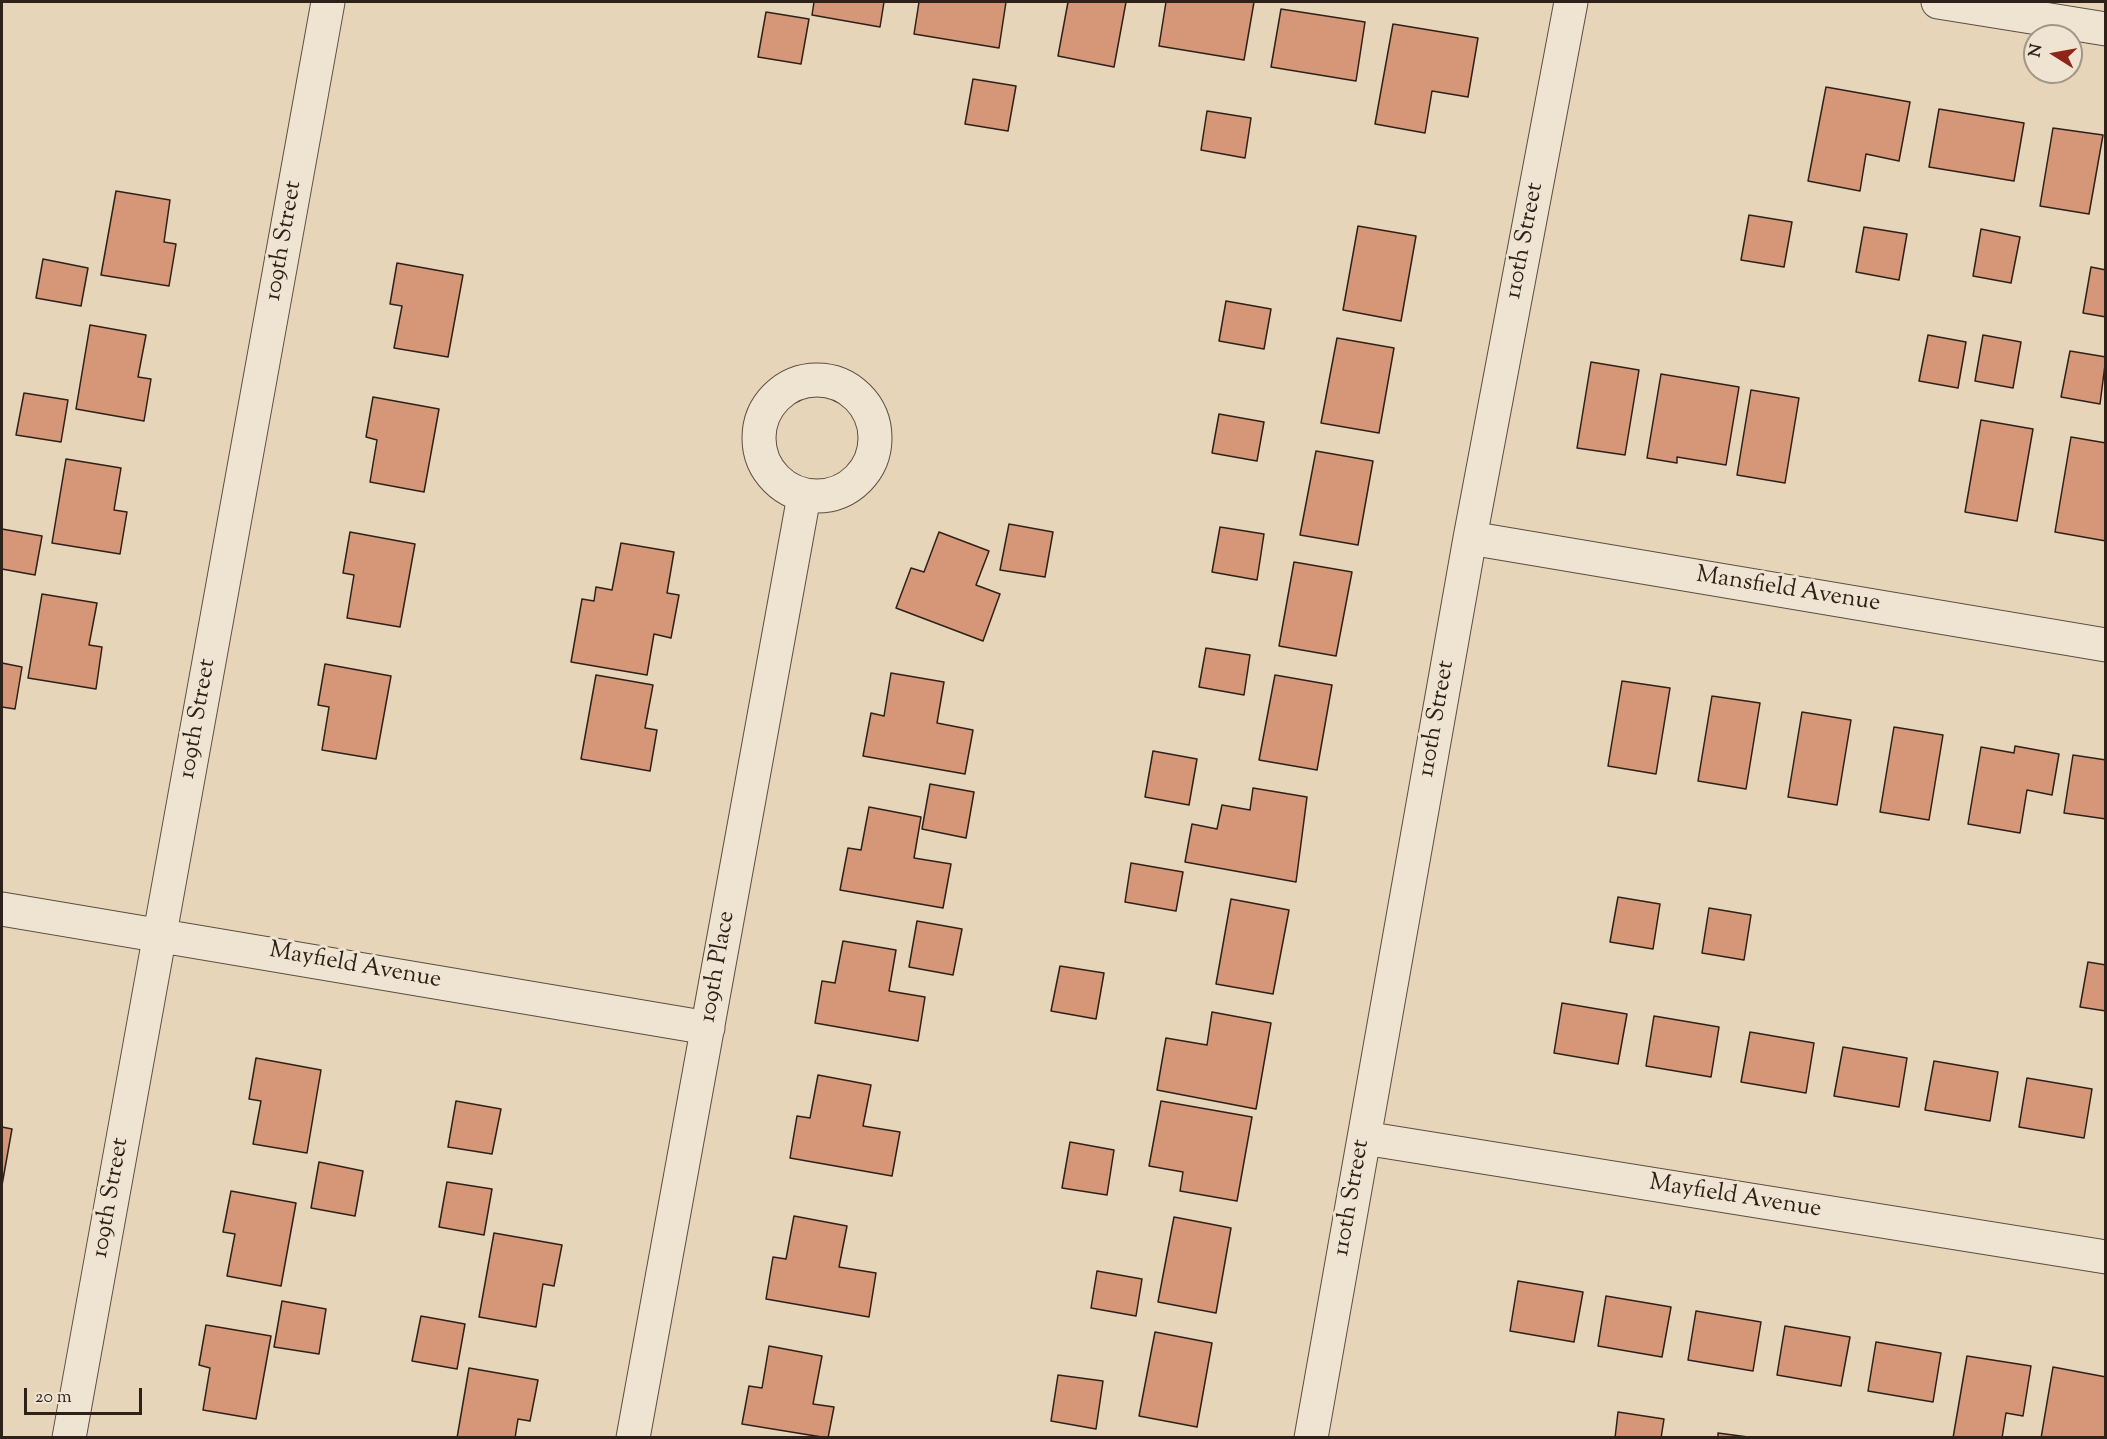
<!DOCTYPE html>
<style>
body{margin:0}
#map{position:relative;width:2107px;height:1439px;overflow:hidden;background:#e6d5b9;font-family:"Sorts Mill Goudy",serif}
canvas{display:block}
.frame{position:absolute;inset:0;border:3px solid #2d2119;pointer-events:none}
.north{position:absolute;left:2023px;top:24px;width:60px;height:60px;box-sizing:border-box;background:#efe4d2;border:2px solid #a19688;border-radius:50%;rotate:281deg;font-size:16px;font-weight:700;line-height:24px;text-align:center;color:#2d2119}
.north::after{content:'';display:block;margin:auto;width:21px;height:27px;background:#8f2418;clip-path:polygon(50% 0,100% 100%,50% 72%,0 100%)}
.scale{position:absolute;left:24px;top:1388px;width:118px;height:27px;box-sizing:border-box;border:3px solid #2d2119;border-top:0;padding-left:8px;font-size:18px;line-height:21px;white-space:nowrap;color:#2d2119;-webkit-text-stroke:4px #efe4d2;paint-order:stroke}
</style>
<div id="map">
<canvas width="2107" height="1439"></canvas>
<div class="frame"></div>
<div class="north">N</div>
<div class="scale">20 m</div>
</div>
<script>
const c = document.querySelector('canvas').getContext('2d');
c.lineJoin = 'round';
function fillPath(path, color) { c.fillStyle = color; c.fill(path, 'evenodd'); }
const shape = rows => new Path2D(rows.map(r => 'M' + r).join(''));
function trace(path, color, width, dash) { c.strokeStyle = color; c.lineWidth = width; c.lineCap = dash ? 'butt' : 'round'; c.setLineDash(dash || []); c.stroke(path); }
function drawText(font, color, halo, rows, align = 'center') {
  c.font = font + ' "Sorts Mill Goudy",serif'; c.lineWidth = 6; c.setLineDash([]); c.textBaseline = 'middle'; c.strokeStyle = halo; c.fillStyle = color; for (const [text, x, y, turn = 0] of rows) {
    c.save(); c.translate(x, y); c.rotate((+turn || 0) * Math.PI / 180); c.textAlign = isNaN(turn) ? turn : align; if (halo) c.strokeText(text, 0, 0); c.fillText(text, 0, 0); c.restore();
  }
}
const building = shape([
 [814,2,884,2,880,27,812,15,814,2],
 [919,2,1006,2,999,48,914,34,919,2],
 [1068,2,1126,2,1114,67,1058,56,1068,2],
 [1166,2,1254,2,1244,60,1159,46,1166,2],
 [1281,9,1365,22,1356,81,1271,67,1281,9],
 [766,12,809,19,801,64,758,57,766,12],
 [1393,24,1478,38,1468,97,1432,91,1425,133,1375,124,1393,24],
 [973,79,1016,86,1008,131,965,124,973,79],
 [1826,87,1910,102,1899,161,1866,154,1860,191,1808,181,1826,87],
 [1939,109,2024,123,2014,181,1929,167,1939,109],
 [1207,111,1251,118,1245,158,1201,150,1207,111],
 [2053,128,2103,135,2089,214,2040,206,2053,128],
 [116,191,170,200,164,242,176,244,169,286,101,275,116,191],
 [1749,215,1792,222,1784,267,1741,260,1749,215],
 [1358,226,1416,236,1401,321,1343,310,1358,226],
 [1864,227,1907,234,1899,280,1856,272,1864,227],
 [1981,229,2020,237,2011,283,1973,276,1981,229],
 [43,259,88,268,81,306,36,298,43,259],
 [397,263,463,275,448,357,394,348,402,306,390,304,397,263],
 [2091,267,2106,270,2106,317,2083,313,2091,267],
 [1226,301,1271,309,1264,349,1219,341,1226,301],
 [90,325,146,335,138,377,151,379,144,421,76,409,90,325],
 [1928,335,1966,342,1958,388,1919,381,1928,335],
 [1983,335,2021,342,2013,388,1975,381,1983,335],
 [1337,338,1394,348,1379,433,1321,423,1337,338],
 [2070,351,2106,357,2100,404,2061,397,2070,351],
 [1591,362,1639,370,1625,455,1577,448,1591,362],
 [1661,374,1739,387,1726,465,1677,457,1677,463,1647,458,1661,374],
 [1751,390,1799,398,1785,483,1737,475,1751,390],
 [24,393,68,400,61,442,16,435,24,393],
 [373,397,439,409,424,492,370,482,377,440,366,437,373,397],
 [1219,414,1264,422,1257,461,1212,453,1219,414],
 [1981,420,2033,429,2017,521,1965,512,1981,420],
 [2071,437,2106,443,2106,541,2055,532,2071,437],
 [1316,451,1373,461,1358,545,1300,535,1316,451],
 [66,459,121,468,114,510,127,512,120,554,52,543,66,459],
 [1009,524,1053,532,1045,577,1000,570,1009,524],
 [1220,527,1264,534,1257,580,1212,572,1220,527],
 [2,529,42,536,35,575,2,569,2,529],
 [350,532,415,544,400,627,347,618,354,575,343,573,350,532],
 [939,532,989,551,976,585,1000,594,983,641,896,608,911,568,924,572,939,532],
 [621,543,674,552,667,593,679,595,671,638,654,634,647,675,571,662,582,599,594,601,596,587,612,590,621,543],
 [1294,562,1352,572,1336,656,1279,646,1294,562],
 [42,594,97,603,89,645,102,647,96,689,28,678,42,594],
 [1206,648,1250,655,1244,695,1199,687,1206,648],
 [2,663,22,667,15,709,2,707,2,663],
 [325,664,391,676,376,759,322,750,329,707,318,705,325,664],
 [891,673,944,682,937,723,973,730,965,774,863,756,871,713,884,716,891,673],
 [596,675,653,685,645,728,657,730,650,771,581,759,596,675],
 [1275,675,1332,685,1317,770,1259,760,1275,675],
 [1622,681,1670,688,1656,774,1608,766,1622,681],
 [1712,696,1760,703,1746,789,1698,781,1712,696],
 [1802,712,1851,720,1837,805,1788,797,1802,712],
 [1894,727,1943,735,1929,820,1880,812,1894,727],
 [2015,746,2059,754,2052,795,2027,790,2020,833,1968,824,1981,747,2014,753,2015,746],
 [1153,751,1197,759,1189,805,1145,797,1153,751],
 [2073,755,2106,760,2106,819,2064,813,2073,755],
 [930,784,974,792,966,838,922,829,930,784],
 [1253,788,1307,797,1296,882,1185,862,1192,824,1217,829,1222,805,1250,810,1253,788],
 [869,807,921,817,914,858,951,864,943,908,840,890,848,848,861,850,869,807],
 [1131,863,1183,872,1176,911,1125,902,1131,863],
 [1618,897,1660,904,1653,949,1610,942,1618,897],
 [1231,899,1289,910,1273,994,1216,984,1231,899],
 [1709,908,1751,915,1744,960,1702,953,1709,908],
 [917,921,962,929,953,975,909,967,917,921],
 [843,941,896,950,889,991,925,997,918,1041,815,1023,822,981,835,983,843,941],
 [2088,962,2106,965,2106,1011,2080,1007,2088,962],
 [1060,966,1104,973,1096,1019,1051,1011,1060,966],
 [1562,1003,1627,1014,1618,1064,1554,1053,1562,1003],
 [1212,1012,1271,1023,1256,1109,1157,1090,1166,1038,1207,1045,1212,1012],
 [1654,1016,1719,1027,1711,1077,1646,1066,1654,1016],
 [1750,1032,1814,1043,1806,1093,1741,1082,1750,1032],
 [1843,1047,1907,1058,1899,1107,1834,1096,1843,1047],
 [256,1058,321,1070,307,1153,253,1144,261,1101,249,1099,256,1058],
 [1934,1061,1998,1072,1990,1121,1925,1110,1934,1061],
 [818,1075,871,1085,863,1126,900,1132,892,1176,790,1158,797,1116,810,1118,818,1075],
 [2027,1078,2092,1089,2084,1138,2019,1127,2027,1078],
 [456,1101,501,1109,492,1154,448,1147,456,1101],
 [1161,1101,1252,1117,1237,1201,1180,1191,1183,1172,1149,1166,1161,1101],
 [2,1127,12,1129,2,1185,2,1127],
 [1070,1142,1114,1150,1107,1195,1062,1188,1070,1142],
 [319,1162,363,1171,355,1216,311,1208,319,1162],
 [447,1182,492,1189,484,1235,439,1227,447,1182],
 [231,1191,296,1203,281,1286,227,1276,235,1234,223,1232,231,1191],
 [794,1216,847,1226,839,1267,876,1273,869,1317,766,1299,773,1257,786,1259,794,1216],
 [1174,1217,1231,1228,1216,1313,1158,1302,1174,1217],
 [494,1233,562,1245,554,1286,543,1284,536,1327,479,1317,494,1233],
 [1097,1271,1142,1279,1136,1316,1091,1308,1097,1271],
 [1518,1281,1583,1292,1574,1342,1510,1331,1518,1281],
 [1606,1296,1671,1307,1662,1357,1598,1346,1606,1296],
 [282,1301,326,1309,319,1354,274,1347,282,1301],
 [1696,1311,1761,1322,1753,1371,1688,1360,1696,1311],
 [421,1316,465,1324,457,1369,412,1361,421,1316],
 [206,1325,271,1336,256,1419,203,1410,210,1368,199,1365,206,1325],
 [1785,1326,1850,1337,1841,1386,1777,1375,1785,1326],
 [1155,1332,1212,1343,1197,1427,1139,1416,1155,1332],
 [1876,1342,1941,1353,1933,1402,1868,1391,1876,1342],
 [769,1346,822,1356,813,1404,834,1407,828,1438,742,1424,749,1386,762,1388,769,1346],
 [1967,1356,2031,1366,2023,1416,2006,1413,2002,1438,1953,1438,1967,1356],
 [2053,1367,2106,1377,2106,1438,2041,1438,2053,1367],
 [469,1368,538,1380,530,1421,518,1419,515,1438,457,1438,469,1368],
 [1058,1375,1103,1381,1096,1429,1051,1421,1058,1375],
 [1618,1412,1664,1419,1661,1438,1615,1438,1618,1412],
 [1718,1433,1748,1437,1748,1438,1718,1438,1718,1433]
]);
fillPath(building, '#d69778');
trace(building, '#2d2119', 1.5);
const minor = shape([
 [1938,2,2106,29],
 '759 438a58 58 0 1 1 116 0a58 58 0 1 1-116 0Z',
 [1470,538,2106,645],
 [2,909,708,1028],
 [1364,1138,2106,1257],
 [69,1438,328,2],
 [633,1438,804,496],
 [1311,1438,1470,538,1571,2]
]);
trace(minor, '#5b4e41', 35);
trace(minor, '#efe4d2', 33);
drawText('24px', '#2d2119', '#efe4d2', [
 ["109th Street",285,241,-80],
 ["110th Street",1526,241,-79],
 ["Mansfield Avenue",1788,591,9],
 ["109th Street",199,719,-80],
 ["110th Street",1438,719,-80],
 ["Mayfield Avenue",355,967,10],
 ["109th Place",719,967,-80],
 ["109th Street",112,1198,-80],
 ["110th Street",1353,1198,-80],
 ["Mayfield Avenue",1735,1198,9]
]);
</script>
